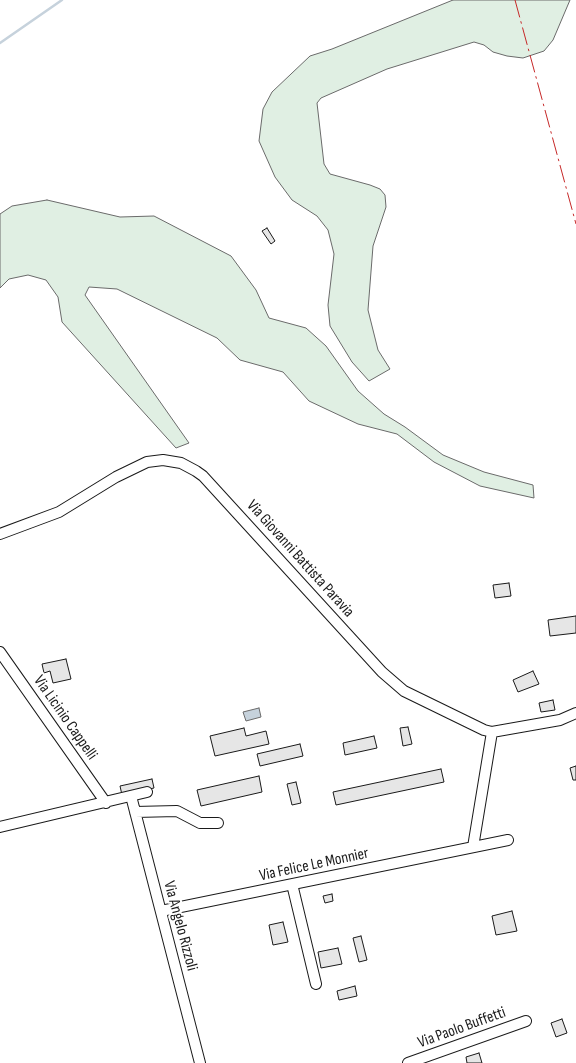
<!DOCTYPE html>
<style>
body{margin:0}
canvas{display:block;background:#fff}
</style>
<canvas width="576" height="1063"></canvas>
<script>
const c = document.querySelector('canvas').getContext('2d');
c.lineJoin = 'round';
function fillPath(path, color) { c.fillStyle = color; c.fill(path, 'evenodd'); }
const shape = rows => new Path2D(rows.map(r => 'M' + r).join(''));
function trace(path, color, width, dash) { c.strokeStyle = color; c.lineWidth = width; c.lineCap = dash ? 'butt' : 'round'; c.setLineDash(dash || []); c.stroke(path); }
function drawText(font, color, halo, rows, align = 'center') {
  c.font = font + ' "Sofia Sans Condensed",sans-serif'; c.lineWidth = 4; c.setLineDash([]); c.textBaseline = 'middle'; c.strokeStyle = halo; c.fillStyle = color; for (const [text, x, y, turn = 0] of rows) {
    c.save(); c.translate(x, y); c.rotate((+turn || 0) * Math.PI / 180); c.textAlign = isNaN(turn) ? turn : align; if (halo) c.strokeText(text, 0, 0); c.fillText(text, 0, 0); c.restore();
  }
}
const green = shape([
 [453,0,570,0,553,40,544,51,523,58,507,56,493,52,484,45,474,42,387,69,321,98,317,103,324,164,330,174,370,185,380,189,385,195,386,207,373,246,368,310,378,350,390,369,369,381,352,362,330,326,328,305,334,254,328,230,317,216,292,200,275,177,259,141,263,109,272,92,310,56,332,49,453,0],
 [47,200,120,217,154,216,231,256,256,290,269,318,306,328,326,346,358,391,384,414,405,427,443,455,484,472,533,485,534,498,480,486,434,462,397,434,358,424,309,401,283,372,240,360,217,338,117,289,89,287,85,295,189,443,176,448,62,322,58,297,46,280,28,275,9,279,0,288,0,214,12,206,47,200]
]);
fillPath(green, '#e0efe3');
trace(green, '#6a6a6a', 1);
const water = shape([
 [259,708,261,717,246,721,243,712,259,708]
]);
fillPath(water, '#c6d2dc');
trace(water, '#6a6a6a', 1);
trace(shape([
 [0,43,62,0]
]), '#c6d2dc', 2.5);
const building = shape([
 [267,228,275,241,271,244,262,231,267,228],
 [509,583,511,596,495,598,493,585,509,583],
 [576,616,576,633,550,636,548,620,576,616],
 [66,659,71,679,53,683,50,671,44,673,42,664,66,659],
 [533,671,539,684,518,692,513,680,533,671],
 [553,700,555,710,541,712,539,703,553,700],
 [408,727,412,744,403,746,400,728,408,727],
 [244,728,246,736,266,731,269,744,215,756,210,736,244,728],
 [374,736,377,748,345,755,343,743,374,736],
 [300,744,303,756,260,766,257,754,300,744],
 [576,766,576,780,573,780,570,768,576,766],
 [441,769,444,782,336,805,333,792,441,769],
 [259,776,262,792,201,806,197,790,259,776],
 [152,779,154,788,122,795,120,786,152,779],
 [296,782,301,803,292,805,287,784,296,782],
 [332,894,333,901,325,903,323,896,332,894],
 [512,911,517,931,496,935,492,916,512,911],
 [283,922,288,942,273,945,269,925,283,922],
 [361,936,367,960,359,962,353,938,361,936],
 [338,948,342,964,321,968,318,952,338,948],
 [355,986,357,996,339,1000,337,991,355,986],
 [562,1019,567,1033,556,1037,551,1023,562,1019],
 [479,1053,482,1063,467,1063,466,1057,479,1053]
]);
fillPath(building, '#e6e6e6');
trace(building, '#1a1a1a', 1);
const minor = shape([
 [0,534,59,512,116,477,147,462,163,460,181,463,196,471,203,476,382,672,404,691,484,730,492,732,560,720,576,713],
 [0,652,106,803],
 [131,796,200,1063],
 [135,812,177,811,200,823,218,823],
 [0,827,147,792],
 [473,847,492,732],
 [292,884,316,984],
 [161,911,508,840],
 [408,1063,526,1021]
]);
trace(minor, '#1a1a1a', 12);
trace(minor, '#fff', 10);
trace(shape([
 [515,0,576,224]
]), '#c62828', 1, [18, 4, 2.5, 4]);
drawText('16px', '#1a1a1a', '#fff', [
 ["Via Giovanni Battista Paravia",300,559,48],
 ["Via Licinio Cappelli",65,718,55],
 ["Via Felice Le Monnier",314,865,-12],
 ["Via Angelo Rizzoli",180,926,75],
 ["Via Paolo Buffetti",462,1028,-20]
]);
</script>
